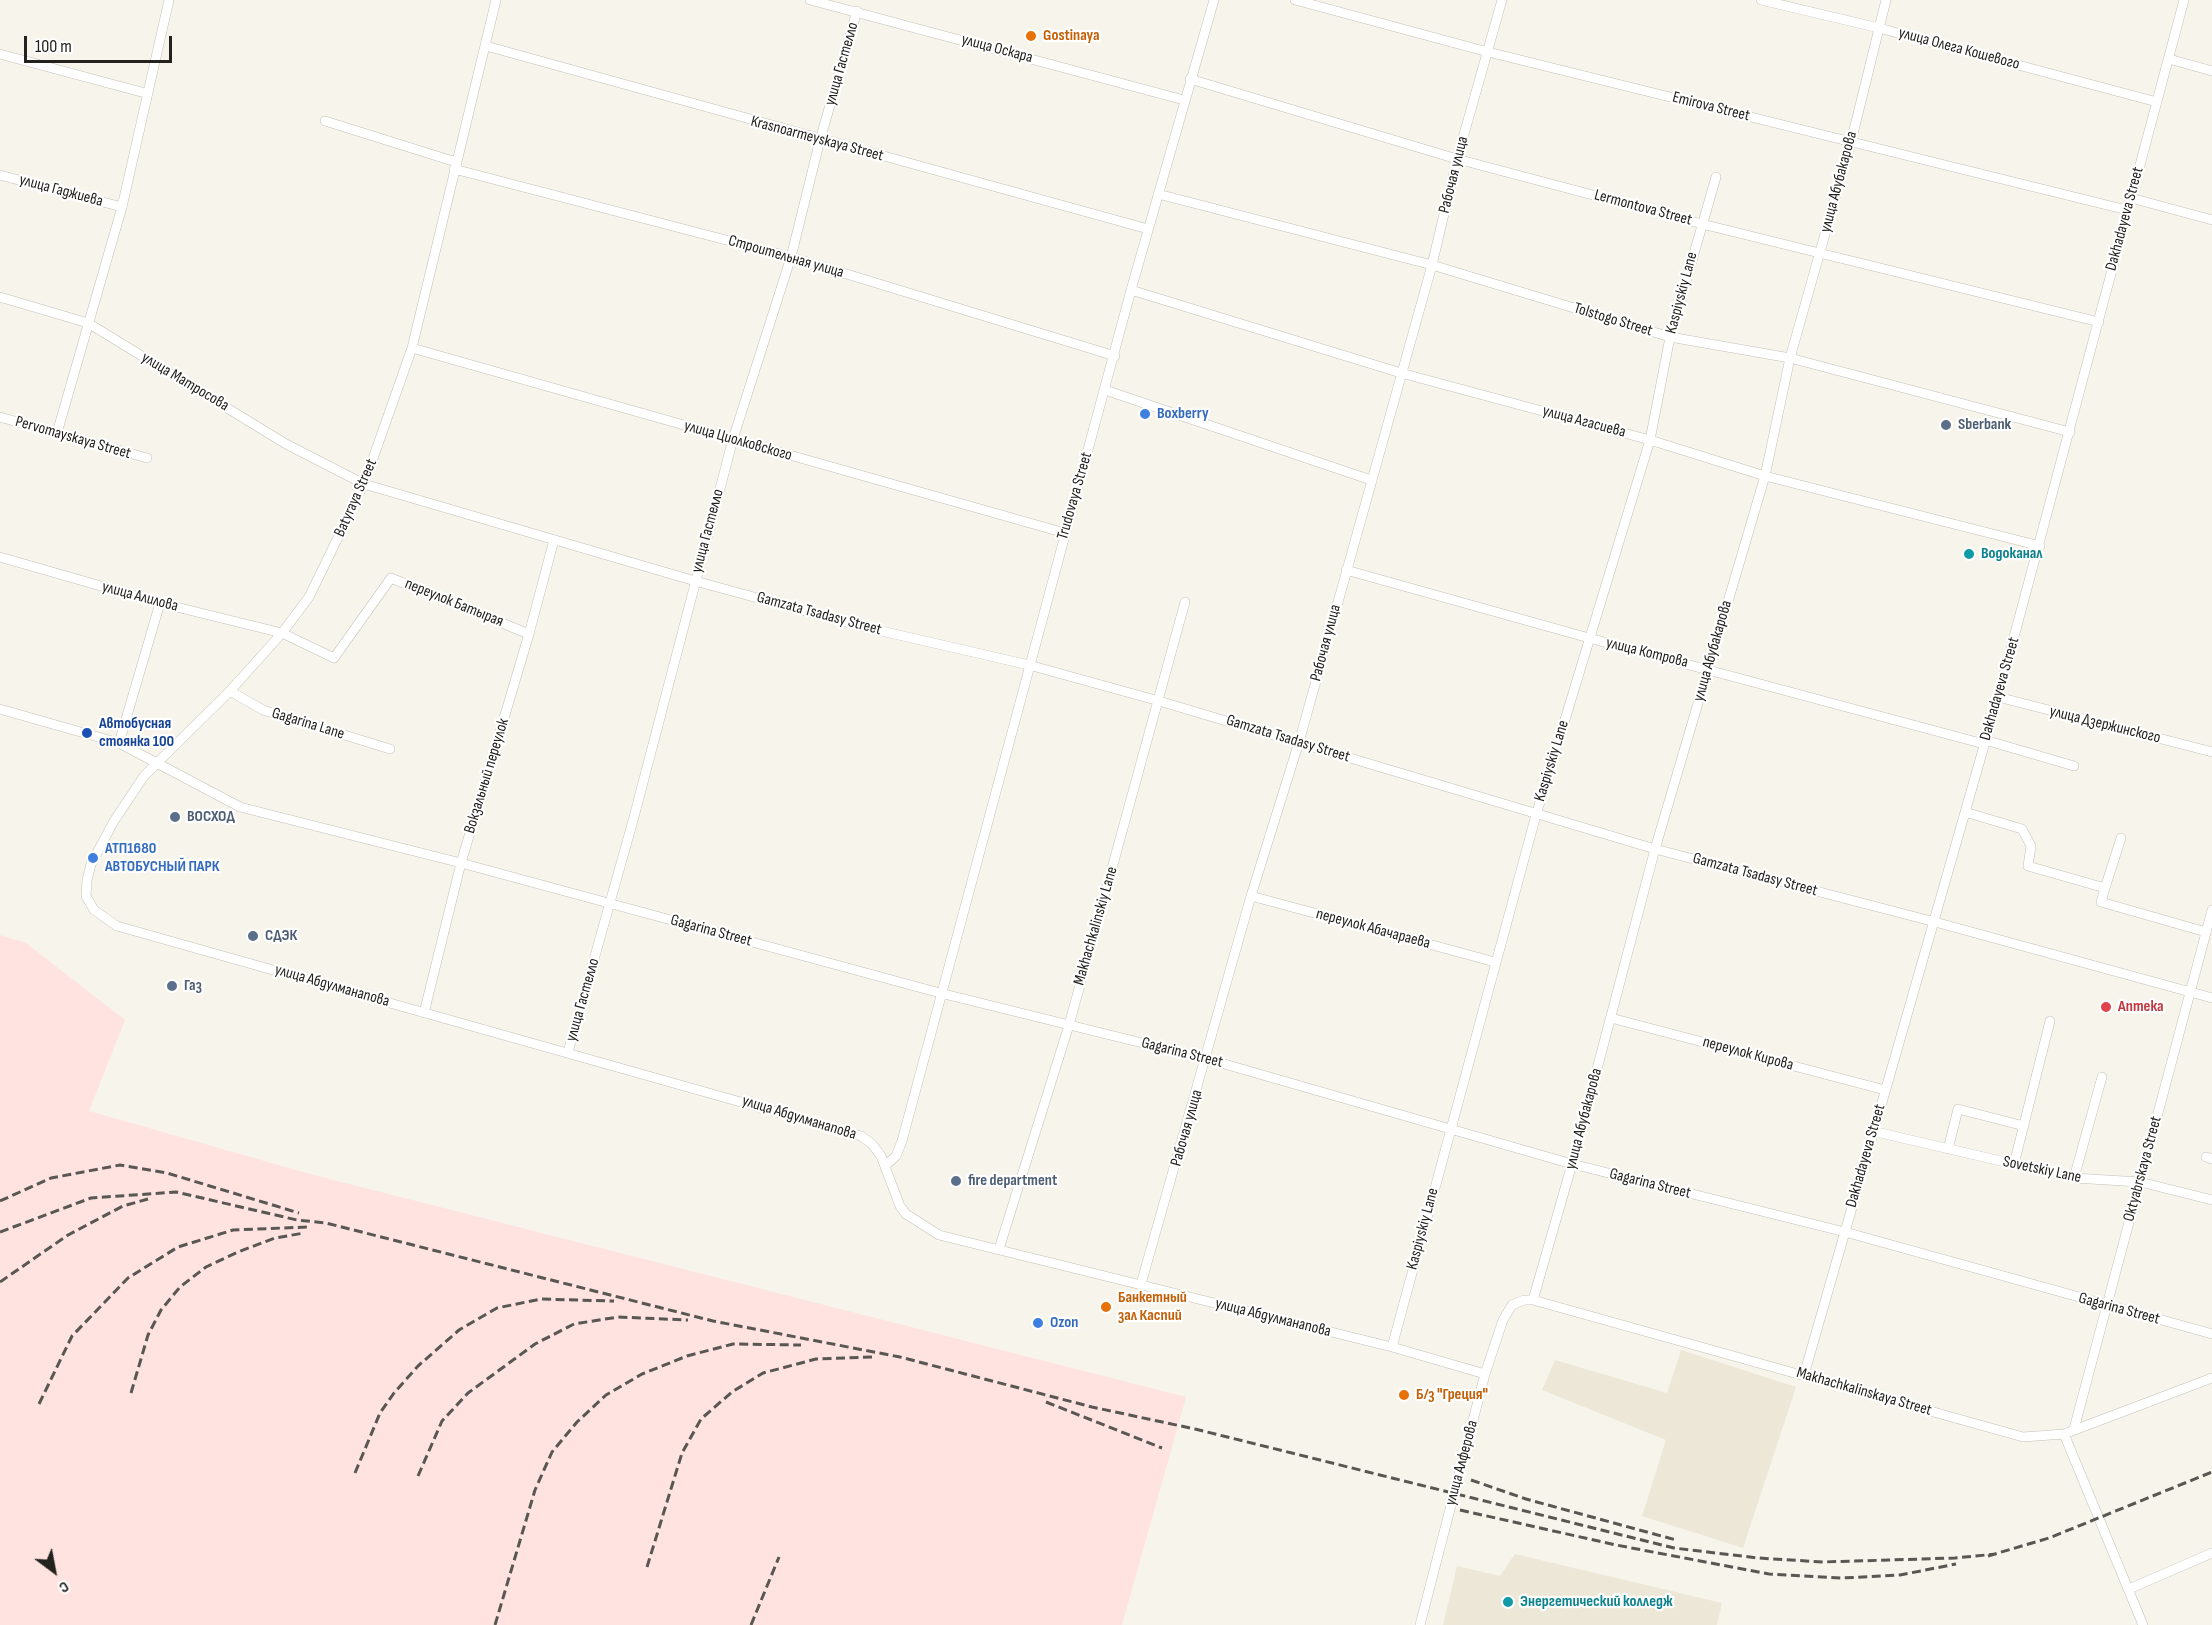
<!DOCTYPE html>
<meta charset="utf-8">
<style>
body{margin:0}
#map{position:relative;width:2212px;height:1625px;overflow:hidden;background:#f7f4eb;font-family:"Sofia Sans Condensed",sans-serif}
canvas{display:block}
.north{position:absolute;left:24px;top:1541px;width:60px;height:60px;-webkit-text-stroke:4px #fff;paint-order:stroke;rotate:148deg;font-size:16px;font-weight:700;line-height:24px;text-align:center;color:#23221f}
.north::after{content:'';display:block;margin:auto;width:21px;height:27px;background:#23221f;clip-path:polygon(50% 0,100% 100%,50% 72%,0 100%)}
.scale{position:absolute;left:24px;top:36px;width:148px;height:27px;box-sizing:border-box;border:3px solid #23221f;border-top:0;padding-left:8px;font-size:18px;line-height:21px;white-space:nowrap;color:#23221f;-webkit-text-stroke:4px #fff;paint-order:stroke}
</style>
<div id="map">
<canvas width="2212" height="1625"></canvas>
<div class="north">С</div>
<div class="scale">100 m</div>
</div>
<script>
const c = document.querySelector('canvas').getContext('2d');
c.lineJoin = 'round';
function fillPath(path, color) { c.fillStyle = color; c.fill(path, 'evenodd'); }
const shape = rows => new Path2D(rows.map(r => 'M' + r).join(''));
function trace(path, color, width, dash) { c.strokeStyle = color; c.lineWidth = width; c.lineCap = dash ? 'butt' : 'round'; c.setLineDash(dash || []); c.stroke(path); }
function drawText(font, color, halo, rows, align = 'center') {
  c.font = font + ' "Sofia Sans Condensed",sans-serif'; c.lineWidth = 4.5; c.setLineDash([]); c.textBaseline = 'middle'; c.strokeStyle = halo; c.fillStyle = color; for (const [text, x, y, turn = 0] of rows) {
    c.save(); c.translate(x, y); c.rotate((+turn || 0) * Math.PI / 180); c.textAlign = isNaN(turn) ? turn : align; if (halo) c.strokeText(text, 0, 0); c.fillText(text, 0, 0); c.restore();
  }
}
fillPath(shape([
 [0,935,26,943,125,1020,89,1111,310,1174,1186,1397,1122,1625,0,1625]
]), '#fee3e0');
fillPath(shape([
 [1681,1350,1796,1387,1743,1548,1642,1516,1666,1440,1542,1390,1555,1360,1667,1393],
 [1515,1554,1722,1603,1717,1625,1443,1625,1457,1566,1500,1576]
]), '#ece7d6');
const minor = shape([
 [496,0,412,348,364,484,309,597,282,633,230,691,144,776,114,821,91,864,87,880,86,896,94,910,117,926,861,1136,872,1144,881,1156,900,1206,906,1214,939,1235,1392,1347,1485,1374],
 [810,0,1184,100],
 [1295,0,1488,52,2127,210],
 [1761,0,1879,28,2157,102],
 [486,46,1148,229],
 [0,54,145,93],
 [2169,59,2212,71],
 [1190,79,1457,159,1702,224,2099,322],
 [325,121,456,162],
 [454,169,791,257,1115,356],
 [0,175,122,207],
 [1158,194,1432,265,1670,337,1790,358,2070,432],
 [2131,198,2212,220],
 [1131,290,1401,373,1650,440,1765,476,2040,546],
 [0,297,88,323,286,444,364,484,695,581,864,627,1029,665,1159,701,1655,849,1935,922,2212,998],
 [412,348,1065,533],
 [1105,390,1371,480],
 [0,417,147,458],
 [57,433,122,207,169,0],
 [0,557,160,603,282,633,334,658,391,578,529,634],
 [1346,570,1589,638,1984,744],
 [230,691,263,710,390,749],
 [1998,697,2212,752],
 [0,709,119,743,240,807,461,863,940,993,1207,1059,1572,1164,1845,1232,2212,1334],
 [1985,740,2074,766],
 [119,743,160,603],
 [1965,812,2022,829,2031,846,2028,866,2105,888,2101,902,2206,932],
 [2105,888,2121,838],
 [1251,896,1495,962],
 [424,1013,461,863,529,634,554,540],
 [1611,1018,1885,1090],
 [568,1052,634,817,733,439,791,257,820,140,857,11],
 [1872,1131,2074,1178,2140,1182,2212,1200],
 [1948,1149,1958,1109,2024,1126],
 [2206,1157,2212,1159],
 [2014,1164,2050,1021],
 [886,1165,896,1156,902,1141,1131,290,1214,0],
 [2074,1178,2102,1077],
 [999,1249,1069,1025,1185,602],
 [1141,1284,1251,896,1299,742,1432,265,1457,159,1502,0],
 [1533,1300,1572,1164,1655,849,1765,476,1790,358,1851,142,1886,0],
 [1392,1347,1536,815,1650,440,1670,337,1716,177],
 [1804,1375,1998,697,2184,0],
 [2074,1429,2212,910],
 [2064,1434,2143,1625],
 [2129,1589,2212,1553],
 [1420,1625,1485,1374,1503,1320,1512,1305,1524,1300,1533,1300,2023,1437,2064,1434,2212,1378]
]);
trace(minor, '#c3c0b7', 10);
trace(minor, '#fff', 9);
trace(shape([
 [0,1201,51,1178,120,1165,167,1173,299,1213],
 [0,1232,91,1198,176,1192,297,1220,326,1223,713,1321,900,1357,1092,1407,1195,1429,1674,1548,1758,1558,1823,1562,1955,1558,1996,1554],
 [0,1282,68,1235,123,1206,148,1199],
 [131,1393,148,1335,161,1310,180,1287,206,1267,238,1252,275,1238,304,1233],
 [1046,1402,1162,1448],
 [39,1404,72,1336,128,1278,178,1247,233,1230,308,1227],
 [355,1473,380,1413,394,1393,418,1366,459,1330,497,1308,541,1299,614,1301],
 [418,1476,442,1421,468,1393,535,1344,574,1324,618,1317,688,1320],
 [1471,1480,1526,1499,1676,1540],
 [1460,1510,1616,1545,1769,1574,1842,1578,1900,1575,1956,1564],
 [1988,1556,2049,1538,2212,1472],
 [647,1567,682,1453,701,1419,732,1392,763,1373,816,1359,873,1357],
 [495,1625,535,1490,552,1452,577,1422,606,1395,642,1374,687,1356,733,1344,801,1345],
 [751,1625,779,1557]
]), '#585752', 3, [9, 4.5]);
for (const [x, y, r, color] of [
 [1031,36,6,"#e8710a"],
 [1145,414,6,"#3f7fe0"],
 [1946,425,6,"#5c6f8a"],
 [1969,554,6,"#0f9aa8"],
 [87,733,6,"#1a4fb4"],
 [175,817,6,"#5c6f8a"],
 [93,858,6,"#3f7fe0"],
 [253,936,6,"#5c6f8a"],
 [172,986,6,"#5c6f8a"],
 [2106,1007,6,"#e0444e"],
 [956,1181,6,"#5c6f8a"],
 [1106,1307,6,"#e8710a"],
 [1038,1323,6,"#3f7fe0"],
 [1404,1395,6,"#e8710a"],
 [1508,1602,6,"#0f9aa8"]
]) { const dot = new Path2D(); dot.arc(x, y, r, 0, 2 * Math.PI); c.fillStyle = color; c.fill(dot); trace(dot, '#fff', 2); }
drawText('bold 16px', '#c56008', '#fff', [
 ["Gostinaya",1043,36],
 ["Банкетный",1118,1298],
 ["зал Каспий",1118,1316],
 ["Б/з \"Греция\"",1416,1395]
], 'left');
drawText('16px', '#23221f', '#fff', [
 ["улица Оскара",997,49,15],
 ["улица Олега Кошевого",1959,49,15],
 ["улица Гастелло",842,64,-74],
 ["Emirova Street",1711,107,14],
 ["Krasnoarmeyskaya Street",817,139,15],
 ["Рабочая улица",1454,175,-76],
 ["улица Абубакарова",1839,182,-75],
 ["улица Гаджиева",61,191,15],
 ["Lermontova Street",1643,208,15],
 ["Dakhadayeva Street",2125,219,-75],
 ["Строительная улица",786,257,16],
 ["Kaspiyskiy Lane",1682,293,-75],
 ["Tolstogo Street",1613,320,17],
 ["улица Матросова",185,382,31],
 ["улица Агасиева",1584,422,15],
 ["Pervomayskaya Street",73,438,16],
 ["улица Циолковского",738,441,16],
 ["Trudovaya Street",1075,496,-74],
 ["Batyraya Street",356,498,-66],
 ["улица Гастелло",708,531,-75],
 ["улица Алилова",140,597,15],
 ["переулок Батырая",454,603,22],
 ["Gamzata Tsadasy Street",819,614,15],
 ["Рабочая улица",1326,643,-75],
 ["улица Абубакарова",1713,651,-74],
 ["улица Котрова",1647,653,14],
 ["Dakhadayeva Street",2000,689,-74],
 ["Gagarina Lane",308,724,17],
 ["улица Дзержинского",2105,725,14],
 ["Gamzata Tsadasy Street",1288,739,17],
 ["Kaspiyskiy Lane",1552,761,-73],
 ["Вокзальный переулок",487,776,-73],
 ["Gamzata Tsadasy Street",1755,875,15],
 ["Makhachkalinskiy Lane",1096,926,-74],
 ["переулок Абачараева",1373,929,15],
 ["Gagarina Street",711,931,15],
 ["улица Абдулманапова",332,986,16],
 ["улица Гастелло",583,1000,-74],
 ["Gagarina Street",1182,1053,14],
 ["переулок Кирова",1748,1054,15],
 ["улица Абдулманапова",799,1118,17],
 ["улица Абубакарова",1584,1119,-75],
 ["Рабочая улица",1187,1128,-74],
 ["Dakhadayeva Street",1866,1156,-74],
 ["Oktyabrskaya Street",2143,1169,-75],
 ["Sovetskiy Lane",2042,1170,12],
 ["Gagarina Street",1650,1184,14],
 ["Kaspiyskiy Lane",1423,1229,-75],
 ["Gagarina Street",2119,1309,15],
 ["улица Абдулманапова",1273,1318,14],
 ["Makhachkalinskaya Street",1864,1392,16],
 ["улица Алферова",1462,1463,-75]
]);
drawText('bold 16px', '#366cbe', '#fff', [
 ["Boxberry",1157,414],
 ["АТП1680",105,849],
 ["АВТОБУСНЫЙ ПАРК",105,867],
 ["Ozon",1050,1323]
], 'left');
drawText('bold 16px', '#4e5e75', '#fff', [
 ["Sberbank",1958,425],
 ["ВОСХОД",187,817],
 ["СДЭК",265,936],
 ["Газ",184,986],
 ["fire department",968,1181]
], 'left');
drawText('bold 16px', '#0d838f', '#fff', [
 ["Водоканал",1981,554],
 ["Энергетический колледж",1520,1602]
], 'left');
drawText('bold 16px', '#164399', '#fff', [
 ["Автобусная",99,724],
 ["стоянка 100",99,742]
], 'left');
drawText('bold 16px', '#be3a42', '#fff', [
 ["Аптека",2118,1007]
], 'left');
</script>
